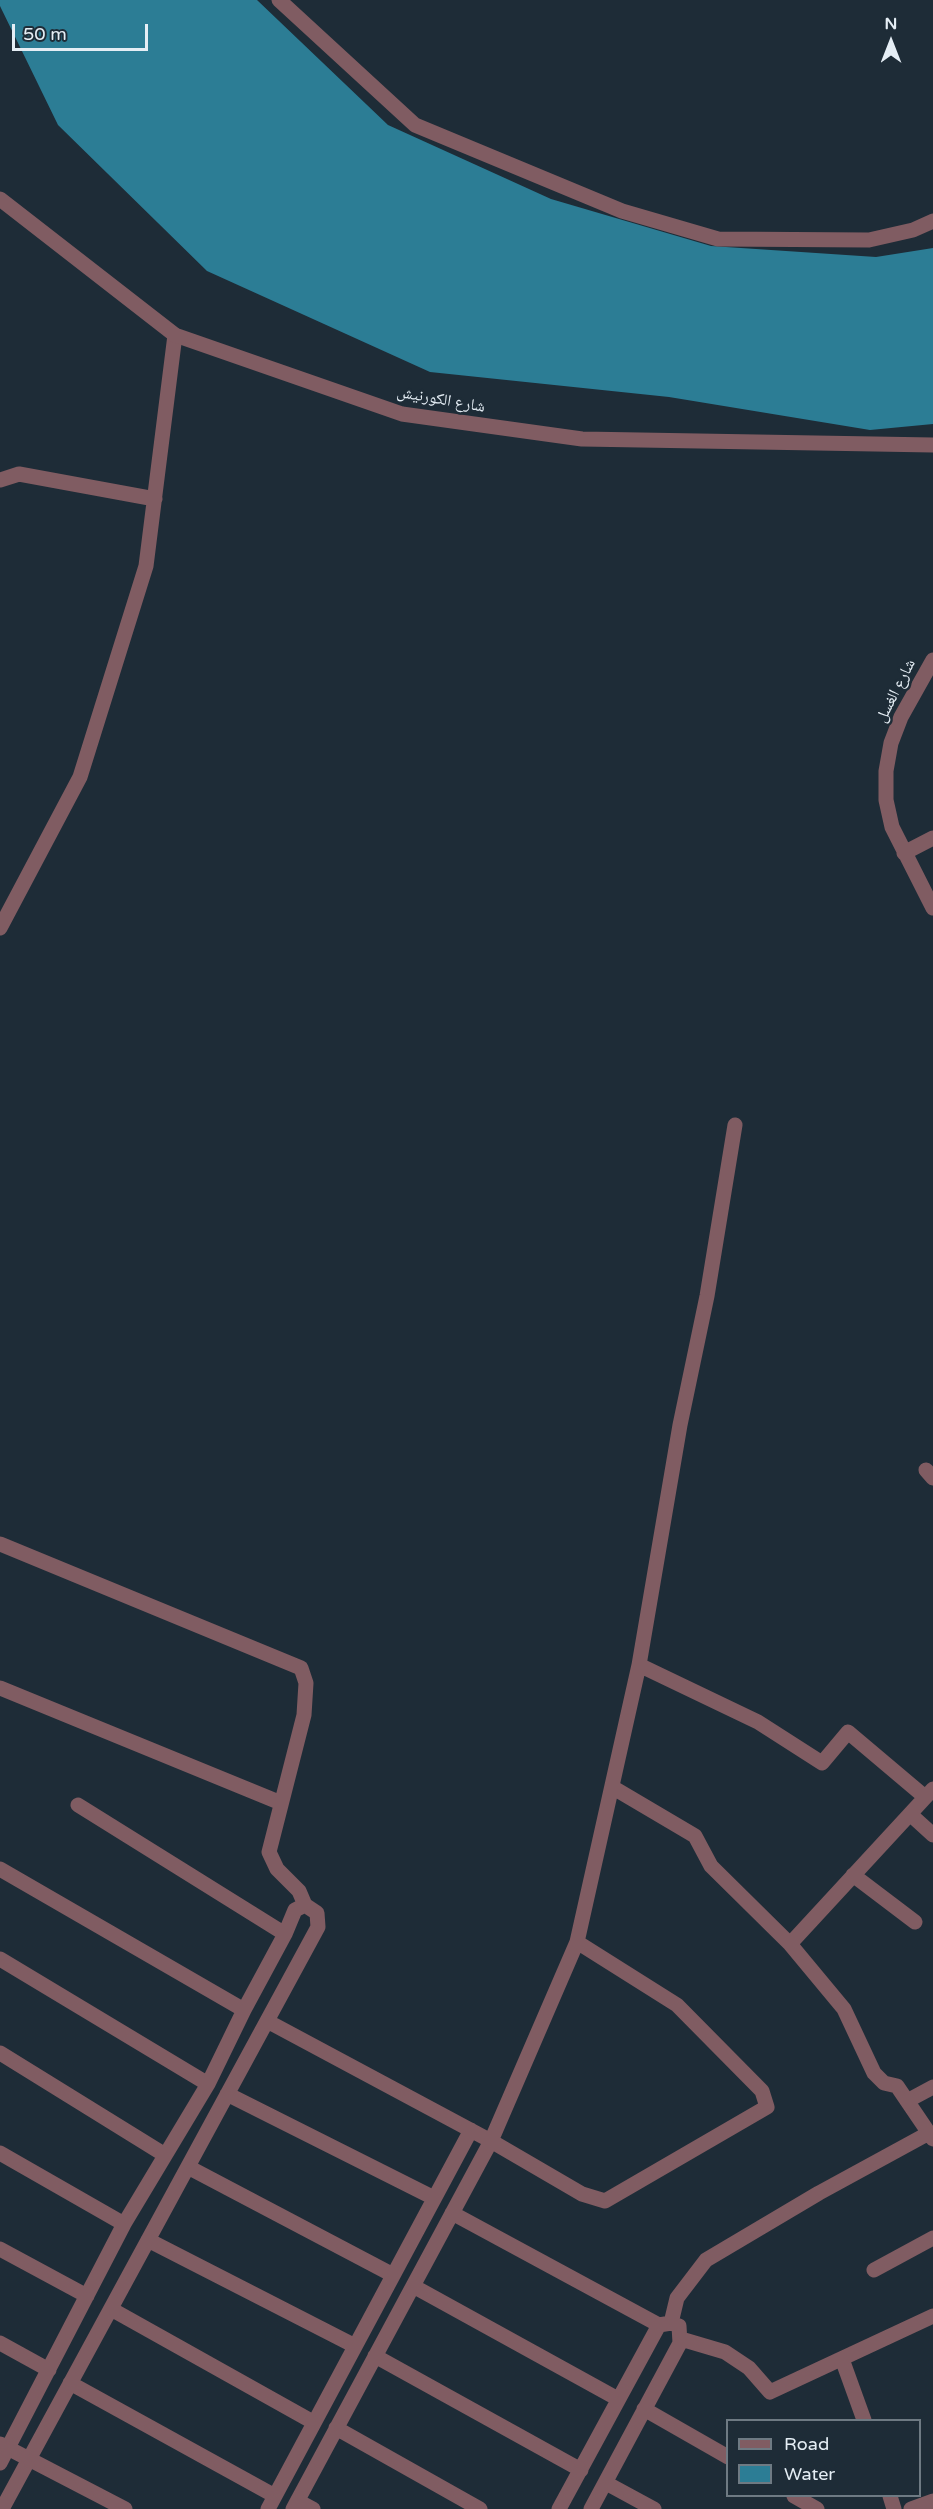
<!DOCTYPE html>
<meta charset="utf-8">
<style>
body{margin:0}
#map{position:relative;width:933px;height:2509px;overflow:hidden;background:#1e2c37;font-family:"Varela Round",sans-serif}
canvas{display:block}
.legend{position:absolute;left:726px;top:2419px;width:195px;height:78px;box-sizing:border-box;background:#1e2c37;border:2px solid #6e7a83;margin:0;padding:8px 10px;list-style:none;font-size:18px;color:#e5eef5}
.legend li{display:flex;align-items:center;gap:12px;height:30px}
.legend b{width:30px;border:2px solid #6e7a83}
.north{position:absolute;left:861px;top:12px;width:60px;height:60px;-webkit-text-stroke:4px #1e2c37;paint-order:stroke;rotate:0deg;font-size:16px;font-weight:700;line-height:24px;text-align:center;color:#e5eef5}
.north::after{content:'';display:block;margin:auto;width:21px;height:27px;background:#e5eef5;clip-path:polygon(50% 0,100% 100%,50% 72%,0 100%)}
.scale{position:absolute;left:12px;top:24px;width:136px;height:27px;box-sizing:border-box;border:3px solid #e5eef5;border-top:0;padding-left:8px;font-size:18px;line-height:21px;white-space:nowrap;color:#e5eef5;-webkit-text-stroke:4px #1e2c37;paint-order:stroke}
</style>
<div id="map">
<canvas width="933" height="2509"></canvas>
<ul class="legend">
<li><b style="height:8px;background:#805c62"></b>Road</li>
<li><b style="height:16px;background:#2c7d95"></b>Water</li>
</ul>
<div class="north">N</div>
<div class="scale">50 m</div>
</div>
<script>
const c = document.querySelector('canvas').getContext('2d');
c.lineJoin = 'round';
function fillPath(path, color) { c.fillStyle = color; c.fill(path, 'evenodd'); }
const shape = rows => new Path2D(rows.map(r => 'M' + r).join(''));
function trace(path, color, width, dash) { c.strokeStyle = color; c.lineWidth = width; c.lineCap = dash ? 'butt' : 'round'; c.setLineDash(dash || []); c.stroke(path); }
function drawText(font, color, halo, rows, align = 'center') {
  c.font = font + ' "Varela Round","Noto Naskh Arabic",sans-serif'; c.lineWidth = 5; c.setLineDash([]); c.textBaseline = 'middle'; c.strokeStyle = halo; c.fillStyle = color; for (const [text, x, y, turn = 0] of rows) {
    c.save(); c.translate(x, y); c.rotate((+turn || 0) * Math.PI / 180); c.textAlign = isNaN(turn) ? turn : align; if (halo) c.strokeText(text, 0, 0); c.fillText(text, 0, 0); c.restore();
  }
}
fillPath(shape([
 [0,0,257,0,388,125,551,199,711,246,876,257,933,248,933,424,870,430,669,397,430,372,207,271,58,125,0,6]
]), '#2c7d95');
trace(shape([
 [279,0,415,125,622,211,718,239,869,240,913,230,933,221],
 [0,480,19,474,155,499],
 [933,660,901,717,891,743,886,771,886,800,892,827,933,908],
 [904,853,933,838],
 [0,928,80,777,146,566,175,335],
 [926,1470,933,1478],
 [0,1544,301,1668,306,1683,304,1715,269,1852,277,1869,299,1891,305,1905,317,1913,318,1927,2,2509],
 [639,1665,758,1722,822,1763,848,1732,925,1797],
 [0,1688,281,1803],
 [612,1787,695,1836,711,1866,790,1944,844,2009,874,2073,884,2083,897,2086,933,2139],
 [78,1805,285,1934],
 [910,1814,933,1835],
 [0,1869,244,2010],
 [853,1875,915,1922],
 [790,1944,933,1789],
 [0,1959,208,2084],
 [267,2021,491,2141,582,2194,605,2201,767,2107,762,2091,677,2005,577,1942],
 [0,2053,165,2155],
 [227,2094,434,2198],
 [907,2101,933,2087],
 [0,2153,124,2224],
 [188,2167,393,2275],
 [452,2213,659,2325],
 [148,2240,355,2346],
 [0,2249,87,2296],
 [874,2270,933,2238],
 [413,2286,618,2399],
 [111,2309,313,2422],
 [671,2323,677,2298,706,2260,819,2193,929,2133],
 [681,2339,725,2352,749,2368,770,2392,933,2316],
 [0,2343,49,2370],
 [375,2356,581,2470],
 [842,2359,864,2420],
 [70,2383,275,2496],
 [644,2409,728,2457],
 [336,2428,480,2509],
 [0,2444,125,2509],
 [0,2463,124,2224,208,2084,244,2010,285,1934,295,1910,305,1905],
 [606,2483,654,2509],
 [794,2496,817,2509],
 [890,2496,894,2509],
 [298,2501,313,2509],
 [268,2509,471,2130],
 [293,2509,491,2141,577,1942,639,1665,680,1425,707,1296,735,1125],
 [559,2509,659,2325,671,2323,679,2326,680,2343,591,2509],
 [911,2509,933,2501]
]), '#805c62', 15);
trace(shape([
 [0,199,175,335,402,414,582,439,933,445]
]), '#805c62', 15);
drawText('16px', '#e5eef5', '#1e2c37', [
 ["شارع الكورنيش",441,400,10],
 ["شارع الغسل",896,691,-63]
]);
</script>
